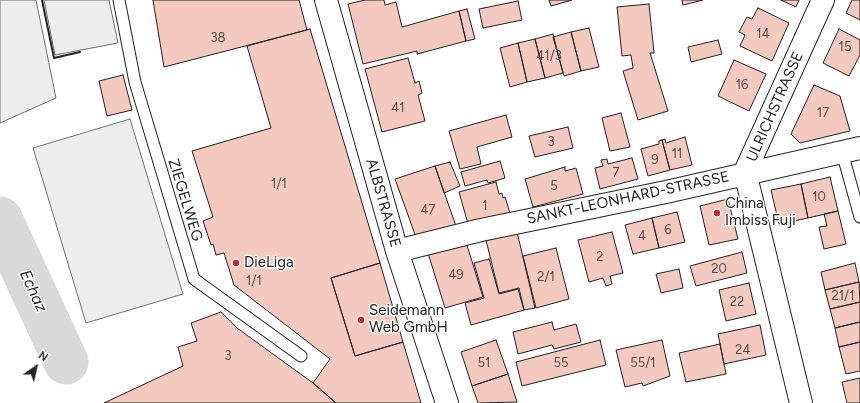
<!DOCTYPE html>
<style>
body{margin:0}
#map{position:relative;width:860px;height:403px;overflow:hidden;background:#fff;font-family:Figtree,sans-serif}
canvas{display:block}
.north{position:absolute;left:16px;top:347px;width:40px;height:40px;-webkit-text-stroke:3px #fff;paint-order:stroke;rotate:34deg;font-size:11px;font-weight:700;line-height:16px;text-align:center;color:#222}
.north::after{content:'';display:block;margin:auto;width:14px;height:18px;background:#222;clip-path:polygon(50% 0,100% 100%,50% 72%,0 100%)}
</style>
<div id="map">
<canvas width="860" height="403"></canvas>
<div class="north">N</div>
</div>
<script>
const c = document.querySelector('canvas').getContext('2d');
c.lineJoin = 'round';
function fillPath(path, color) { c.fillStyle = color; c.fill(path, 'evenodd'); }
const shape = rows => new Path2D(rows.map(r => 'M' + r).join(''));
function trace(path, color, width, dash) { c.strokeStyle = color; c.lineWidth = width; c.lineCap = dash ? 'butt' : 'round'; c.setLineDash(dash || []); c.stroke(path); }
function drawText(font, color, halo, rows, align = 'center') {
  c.font = font + ' Figtree,sans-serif'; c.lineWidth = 3; c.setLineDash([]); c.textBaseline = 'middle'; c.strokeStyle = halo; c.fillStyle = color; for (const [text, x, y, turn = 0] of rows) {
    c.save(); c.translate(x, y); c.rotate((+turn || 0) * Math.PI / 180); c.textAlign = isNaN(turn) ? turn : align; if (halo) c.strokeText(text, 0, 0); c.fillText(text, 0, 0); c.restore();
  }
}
const parking = shape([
 [0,0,36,0,56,98,0,123,0,0],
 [44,0,109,0,118,43,55,55,44,0],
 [130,119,183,294,86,323,33,148,130,119]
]);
fillPath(parking, '#ededed');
trace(parking, '#6f6f6f', 1);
trace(shape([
 [0,219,66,362]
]), '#d9d9d9', 45);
const building = shape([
 [153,0,299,0,307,30,164,67,153,0],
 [365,0,384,0,385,5,396,2,402,27,459,11,466,41,417,54,417,51,363,64,348,4,365,0],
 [549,0,572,0,551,6,549,0],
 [682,0,703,0,683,5,682,0],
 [781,0,799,0,796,7,781,0],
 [852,0,860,0,860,20,846,13,852,0],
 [518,1,522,20,483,28,479,9,518,1],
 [649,4,654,53,650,53,668,111,638,120,623,71,633,68,631,55,622,56,617,7,649,4],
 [758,8,789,23,772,61,740,46,745,35,739,32,747,17,752,19,758,8],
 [467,9,475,39,466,41,459,11,467,9],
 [589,28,599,67,581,71,571,32,589,28],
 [310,29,380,263,331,278,355,356,403,342,421,403,336,403,313,383,330,359,234,285,224,253,216,255,213,244,211,245,203,221,213,217,192,151,271,128,247,46,310,29],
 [839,29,860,40,860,55,849,76,823,63,839,29],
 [571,32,581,71,564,76,553,37,571,32],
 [553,34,563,73,545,78,535,39,553,34],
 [535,39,545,78,527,82,518,43,535,39],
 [718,40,722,54,691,62,688,47,718,40],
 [518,43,527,82,510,87,500,48,518,43],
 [408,58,415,83,419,81,422,93,418,95,425,121,382,132,365,69,408,58],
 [734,60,766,74,749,111,718,96,734,60],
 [123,75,132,110,107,116,99,81,123,75],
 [814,85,840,96,850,131,800,143,791,134,814,85],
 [621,113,630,147,610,151,602,118,621,113],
 [506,115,512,137,477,147,481,164,460,169,449,131,506,115],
 [568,127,573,148,535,157,529,136,568,127],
 [685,137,692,165,670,170,662,140,665,139,666,143,685,137],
 [662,140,670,170,648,176,641,149,659,144,659,141,662,140],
 [632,158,638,179,600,189,595,168,603,166,601,160,607,159,608,164,632,158],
 [500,161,505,178,488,183,487,180,465,186,461,172,500,161],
 [450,162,460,186,444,193,435,166,450,162],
 [435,166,456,226,417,240,395,179,435,166],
 [565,167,565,171,576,168,583,194,533,207,525,179,565,167],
 [830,177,838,211,808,218,801,184,830,177],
 [496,182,499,194,502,193,503,198,505,197,510,213,468,224,459,192,496,182],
 [801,184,808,218,779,224,771,190,801,184],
 [728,199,738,239,709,245,700,206,728,199],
 [838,211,846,244,824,249,819,227,827,226,824,214,838,211],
 [677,212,685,242,659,248,652,218,677,212],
 [652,218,659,248,633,254,625,225,652,218],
 [517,232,535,308,524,310,519,288,499,293,486,240,517,232],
 [612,232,623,273,610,276,612,284,606,286,603,278,589,282,578,240,612,232],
 [466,242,483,297,445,308,428,253,466,242],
 [556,248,569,299,536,308,523,256,556,248],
 [742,252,747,273,696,286,690,266,742,252],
 [489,259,499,294,518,289,524,310,471,325,465,303,484,298,474,263,489,259],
 [380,263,403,342,355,356,331,278,380,263],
 [855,263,859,282,825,290,821,272,855,263],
 [679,269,683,288,661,293,656,274,679,269],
 [859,282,860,302,830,309,825,290,859,282],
 [749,283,756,314,726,321,719,290,749,283],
 [860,302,860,322,835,328,830,309,860,302],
 [221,312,237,328,313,383,336,403,104,403,183,366,178,347,197,341,191,323,221,312],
 [552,322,554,330,576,324,581,342,554,349,552,345,518,354,513,332,552,322],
 [860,322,860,342,839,347,835,328,860,322],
 [760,325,766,355,724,364,718,334,760,325],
 [496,340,508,374,472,386,461,352,496,340],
 [600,340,606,365,522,386,516,362,600,340],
 [662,340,670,376,643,386,642,383,625,387,616,350,662,340],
 [860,342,860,371,846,374,839,347,860,342],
 [720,344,726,374,686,382,679,353,720,344],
 [508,374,517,402,478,403,472,386,508,374],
 [860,378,860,403,847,403,842,382,860,378]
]);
fillPath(building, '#f3c9c0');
trace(building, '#222', 1);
const service = shape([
 [119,0,135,82,194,279,301,356],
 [842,152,860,217]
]);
const minor = shape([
 [326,0,397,251,447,403],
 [397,251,481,230,666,192,860,148],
 [801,403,745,172,823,0]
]);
trace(service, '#222', 13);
trace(minor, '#222', 24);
trace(service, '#fff', 11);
trace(minor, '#fff', 22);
trace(shape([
 [42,0,54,58,80,52]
]), '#222', 2);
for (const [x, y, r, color] of [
 [717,213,4,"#c62828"],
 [236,263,4,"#c62828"],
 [361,320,4,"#c62828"]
]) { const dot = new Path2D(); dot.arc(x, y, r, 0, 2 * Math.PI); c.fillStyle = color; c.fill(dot); trace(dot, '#fff', 1.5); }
drawText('13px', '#564c4a', null, [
 ["14",763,34],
 ["38",218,38],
 ["15",845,47],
 ["41/3",549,56],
 ["16",742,85],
 ["41",398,108],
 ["17",823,113],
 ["3",551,142],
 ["11",677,154],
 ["9",655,160],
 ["7",616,173],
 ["1/1",279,184],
 ["5",554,186],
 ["10",819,197],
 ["1",485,206],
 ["47",428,210],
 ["6",668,230],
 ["4",642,236],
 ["2",600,257],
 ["20",719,269],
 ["49",456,275],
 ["2/1",546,277],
 ["1/1",254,281],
 ["21/1",843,296],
 ["22",737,302],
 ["24",743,350],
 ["3",228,356],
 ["51",484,363],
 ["55",561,363],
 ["55/1",643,363]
]);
drawText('15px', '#222', '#fff', [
 ["ULRICHSTRASSE",775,107,-66],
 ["SANKT-LEONHARD-STRASSE",628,198,-12],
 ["ZIEGELWEG",185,200,73],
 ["ALBSTRASSE",383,203,74]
]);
drawText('15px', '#222', '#fff', [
 ["China",725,204],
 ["Imbiss Fuji",725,221],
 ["DieLiga",244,263],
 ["Seidemann",369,311],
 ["Web GmbH",369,328]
], 'left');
drawText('italic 16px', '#222', '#fff', [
 ["Echaz",33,291,65]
]);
</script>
